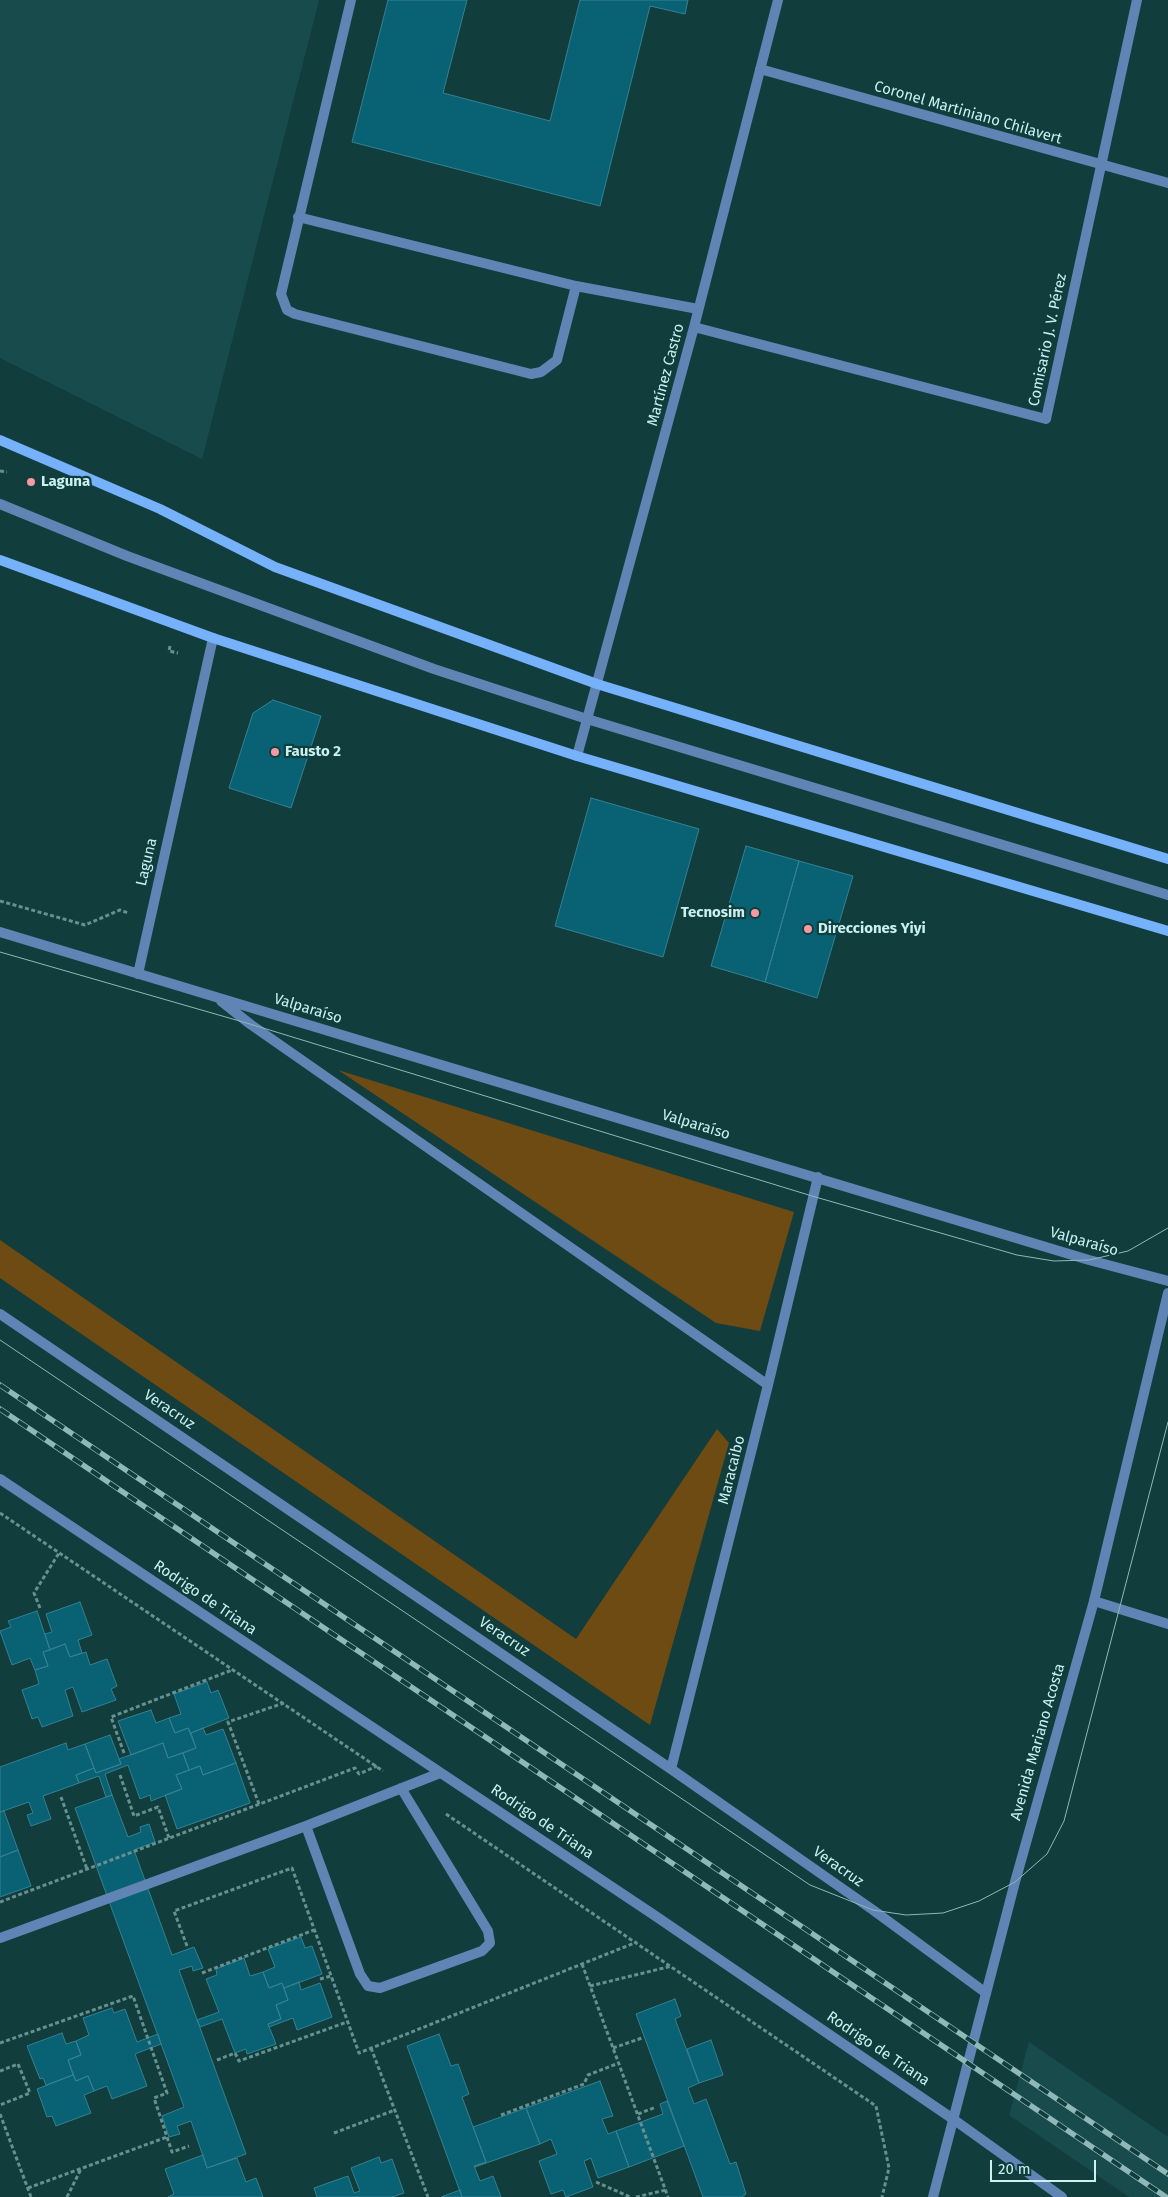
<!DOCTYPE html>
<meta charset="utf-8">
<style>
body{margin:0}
#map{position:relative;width:1168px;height:2197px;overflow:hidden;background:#113d3d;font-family:"Fira Sans",sans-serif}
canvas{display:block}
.scale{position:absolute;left:990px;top:2160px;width:106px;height:22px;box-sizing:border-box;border:2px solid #caf0f0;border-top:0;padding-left:6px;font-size:15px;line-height:18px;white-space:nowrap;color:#caf0f0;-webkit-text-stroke:4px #113d3d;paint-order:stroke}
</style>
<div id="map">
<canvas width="1168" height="2197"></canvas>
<div class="scale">20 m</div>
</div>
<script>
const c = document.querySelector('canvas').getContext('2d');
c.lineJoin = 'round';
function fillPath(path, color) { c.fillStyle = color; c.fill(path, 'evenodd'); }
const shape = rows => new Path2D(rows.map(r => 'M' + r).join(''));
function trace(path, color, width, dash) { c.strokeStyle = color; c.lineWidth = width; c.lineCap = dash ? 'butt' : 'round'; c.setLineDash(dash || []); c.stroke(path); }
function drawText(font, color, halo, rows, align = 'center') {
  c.font = font + ' "Fira Sans",sans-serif'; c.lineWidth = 4.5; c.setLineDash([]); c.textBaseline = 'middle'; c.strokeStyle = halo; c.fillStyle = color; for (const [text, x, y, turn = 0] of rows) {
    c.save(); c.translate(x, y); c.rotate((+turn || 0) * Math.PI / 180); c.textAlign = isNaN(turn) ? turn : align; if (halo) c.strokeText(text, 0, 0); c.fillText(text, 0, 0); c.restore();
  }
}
fillPath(shape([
 [0,0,319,0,202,459,0,358],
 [1029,2042,1168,2137,1168,2197,1129,2197,1009,2115]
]), '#184c4c');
fillPath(shape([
 [338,1070,794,1212,760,1331,716,1323],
 [0,1240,576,1639,717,1429,729,1443,650,1725,0,1278]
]), '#6e4b13');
const building = shape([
 [388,0,467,0,443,93,550,121,580,0,688,0,685,14,650,6,600,206,352,142,388,0],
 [273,700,321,716,291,808,229,788,253,713,273,700],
 [591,798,699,829,663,957,555,926,591,798],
 [746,846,799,861,765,982,711,966,746,846],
 [799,861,853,876,817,998,765,982,799,861],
 [80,1602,92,1635,78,1640,82,1653,70,1657,65,1644,50,1650,45,1634,52,1632,46,1614,80,1602],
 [37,1611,50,1650,43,1652,48,1666,35,1670,30,1658,12,1665,0,1631,11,1627,8,1621,37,1611],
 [65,1644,70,1657,86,1652,90,1665,107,1659,117,1686,111,1689,116,1700,82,1712,73,1687,65,1690,73,1716,42,1727,38,1717,32,1719,22,1690,39,1684,35,1670,48,1666,43,1652,65,1644],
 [207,1682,211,1693,218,1690,229,1718,191,1733,188,1728,175,1733,169,1718,181,1714,174,1694,207,1682],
 [151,1710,156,1723,169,1718,175,1733,188,1728,196,1748,168,1758,163,1743,131,1755,118,1721,151,1710],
 [203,1728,206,1735,223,1729,236,1763,203,1775,200,1766,189,1770,183,1753,196,1748,191,1733,203,1728],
 [110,1735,121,1764,96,1773,85,1744,110,1735],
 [66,1743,68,1750,85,1744,94,1768,76,1775,79,1783,43,1796,51,1819,31,1826,27,1815,33,1813,29,1802,0,1812,0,1767,66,1743],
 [163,1743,168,1758,183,1753,189,1770,176,1775,182,1789,151,1801,150,1795,140,1799,128,1765,105,1774,112,1795,106,1797,99,1776,79,1783,76,1775,94,1768,96,1773,121,1764,119,1759,163,1743],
 [236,1763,250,1803,177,1829,165,1795,182,1789,176,1775,200,1766,203,1775,236,1763],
 [112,1795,128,1837,141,1832,140,1827,149,1824,155,1842,134,1850,172,1955,194,1947,203,1968,193,1971,192,1966,179,1970,246,2154,207,2168,191,2121,177,2126,180,2134,169,2137,162,2116,184,2107,75,1808,112,1795],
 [4,1811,18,1850,0,1857,0,1812,4,1811],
 [18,1850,31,1886,0,1897,0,1857,18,1850],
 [301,1937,305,1948,312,1946,322,1974,284,1988,282,1983,269,1988,263,1972,275,1967,268,1949,301,1937],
 [244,1958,250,1976,263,1972,269,1988,282,1983,288,2000,276,2005,281,2019,268,2024,276,2044,247,2054,246,2049,235,2053,222,2019,200,2027,197,2020,219,2012,206,1979,217,1975,216,1969,244,1958],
 [299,1982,301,1990,320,1983,332,2017,297,2030,293,2018,269,2027,268,2024,281,2019,276,2005,288,2000,284,1988,299,1982],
 [675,1999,681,2016,675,2019,699,2083,688,2088,694,2104,706,2099,730,2164,736,2162,746,2194,742,2197,703,2197,636,2014,675,1999],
 [112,2008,114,2013,125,2009,137,2042,158,2034,161,2044,135,2054,147,2086,112,2099,107,2086,94,2091,88,2076,76,2081,68,2060,81,2055,76,2041,89,2035,83,2018,112,2008],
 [62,2033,66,2044,76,2041,81,2055,68,2060,73,2075,46,2085,43,2078,40,2079,27,2046,62,2033],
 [439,2034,451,2066,458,2064,469,2094,462,2097,486,2162,474,2166,480,2181,493,2176,501,2197,462,2197,407,2046,439,2034],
 [711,2040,723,2075,699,2083,687,2049,711,2040],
 [73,2075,76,2081,88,2076,94,2091,84,2095,91,2113,56,2126,52,2116,47,2117,37,2089,73,2075],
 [600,2081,613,2116,602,2119,608,2134,616,2131,629,2167,598,2178,591,2158,584,2161,593,2187,566,2197,563,2190,551,2194,539,2161,557,2154,551,2139,540,2144,526,2108,600,2081],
 [667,2101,684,2146,629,2167,616,2131,663,2114,660,2104,667,2101],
 [526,2108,540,2144,475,2167,486,2162,473,2127,526,2108],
 [203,2155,207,2168,237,2158,246,2182,256,2178,263,2197,168,2197,174,2194,165,2169,203,2155],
 [379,2157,381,2163,392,2159,404,2193,392,2197,317,2197,314,2188,348,2176,354,2193,360,2191,351,2168,379,2157],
 [460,2190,462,2197,441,2197,460,2190]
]);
fillPath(building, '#086273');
trace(building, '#358192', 1);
trace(shape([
 [0,471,7,472],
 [170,646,169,651,178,653],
 [0,901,85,925,120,910,128,913],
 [0,1513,383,1771],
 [40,1608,34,1593,59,1553],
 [124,1753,111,1717,232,1670],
 [120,1775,134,1816,158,1807,169,1838],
 [61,1797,87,1869],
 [259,1804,228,1722,284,1703],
 [446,1814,876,2106,889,2168,882,2197],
 [0,1902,355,1768,359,1774,377,1766],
 [187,1946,174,1911,292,1868,359,2053,637,1942],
 [582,1964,668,2197],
 [202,1973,314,1930],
 [320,1979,331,1976],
 [590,1986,672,1966],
 [0,2043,133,1996,167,2093,154,2098,172,2152,189,2146],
 [371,2048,428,2197],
 [613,2048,642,2038],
 [217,2060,235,2053,239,2061,347,2022],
 [0,2071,18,2064,30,2093,0,2105],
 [0,2114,31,2197],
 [638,2114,656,2107],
 [501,2115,584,2084,588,2075,619,2063],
 [334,2133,395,2110],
 [596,2182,630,2197],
 [28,2188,167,2137],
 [67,2197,81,2169],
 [636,2197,666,2190]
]), '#679090', 3, [4, 2.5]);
trace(shape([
 [351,0,281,294,287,310,295,314,531,374,541,372,557,360,576,286],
 [298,217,576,286,698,309],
 [0,504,127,556,434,669,587,719,1168,895],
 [306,1826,360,1974,368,1986,380,1988,482,1951,490,1943,488,1931,401,1788],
 [0,1938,306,1826,440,1773]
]), '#6085b4', 10);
trace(shape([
 [760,69,1168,183],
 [694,327,1046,419,1137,0],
 [577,756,694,327,778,0],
 [0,932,1089,1260,1168,1281],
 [138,974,213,638],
 [221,1001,250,1024,768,1385],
 [0,1314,671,1769,873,1910,986,1993],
 [0,1479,654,1915,953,2119,1062,2197],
 [1094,1601,1168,1624],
 [671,1769,768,1385,818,1177]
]), '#6085b4', 10);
trace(shape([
 [933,2197,1015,1882,1094,1601,1168,1293]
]), '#6085b4', 10);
trace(shape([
 [0,440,160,509,275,567,597,684,1168,859],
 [0,560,213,638,577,756,1168,931]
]), '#76b1fc', 10);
trace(shape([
 [0,952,250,1024,812,1196,1017,1255,1054,1261,1089,1260,1128,1251,1168,1228],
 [0,1340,810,1885,873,1910,906,1915,943,1913,979,1901,1015,1882,1047,1854,1064,1821,1168,1422]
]), '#90b8b8', 1);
const rail = shape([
 [0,1385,1168,2174],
 [0,1409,1166,2197]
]);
trace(rail, '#90b8b8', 5.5);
trace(rail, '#113d3d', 4, [11]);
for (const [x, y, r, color] of [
 [31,482,5,"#f49aa1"],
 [275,752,5,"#f49aa1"],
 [755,913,5,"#f49aa1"],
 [808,929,5,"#f49aa1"]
]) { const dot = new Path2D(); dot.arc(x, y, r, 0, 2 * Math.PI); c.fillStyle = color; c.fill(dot); trace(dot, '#113d3d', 2); }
drawText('15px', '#caf0f0', '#113d3d', [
 ["Coronel Martiniano Chilavert",968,113,16],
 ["Comisario J. V. Pérez",1048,340,-78],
 ["Martínez Castro",666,375,-75],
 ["Laguna",147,862,-77],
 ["Valparaíso",308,1009,17],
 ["Valparaíso",696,1125,17],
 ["Valparaíso",1084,1242,16],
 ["Veracruz",169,1410,34],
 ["Maracaibo",732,1470,-76],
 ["Rodrigo de Triana",205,1598,34],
 ["Veracruz",504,1637,34],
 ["Avenida Mariano Acosta",1038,1742,-74],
 ["Rodrigo de Triana",542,1822,34],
 ["Veracruz",838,1867,35],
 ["Rodrigo de Triana",878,2049,34]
]);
drawText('bold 15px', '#caf0f0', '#113d3d', [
 ["Laguna",41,482],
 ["Fausto 2",285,752],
 ["Tecnosim",745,913,"right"],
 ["Direcciones Yiyi",818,929]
], 'left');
</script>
